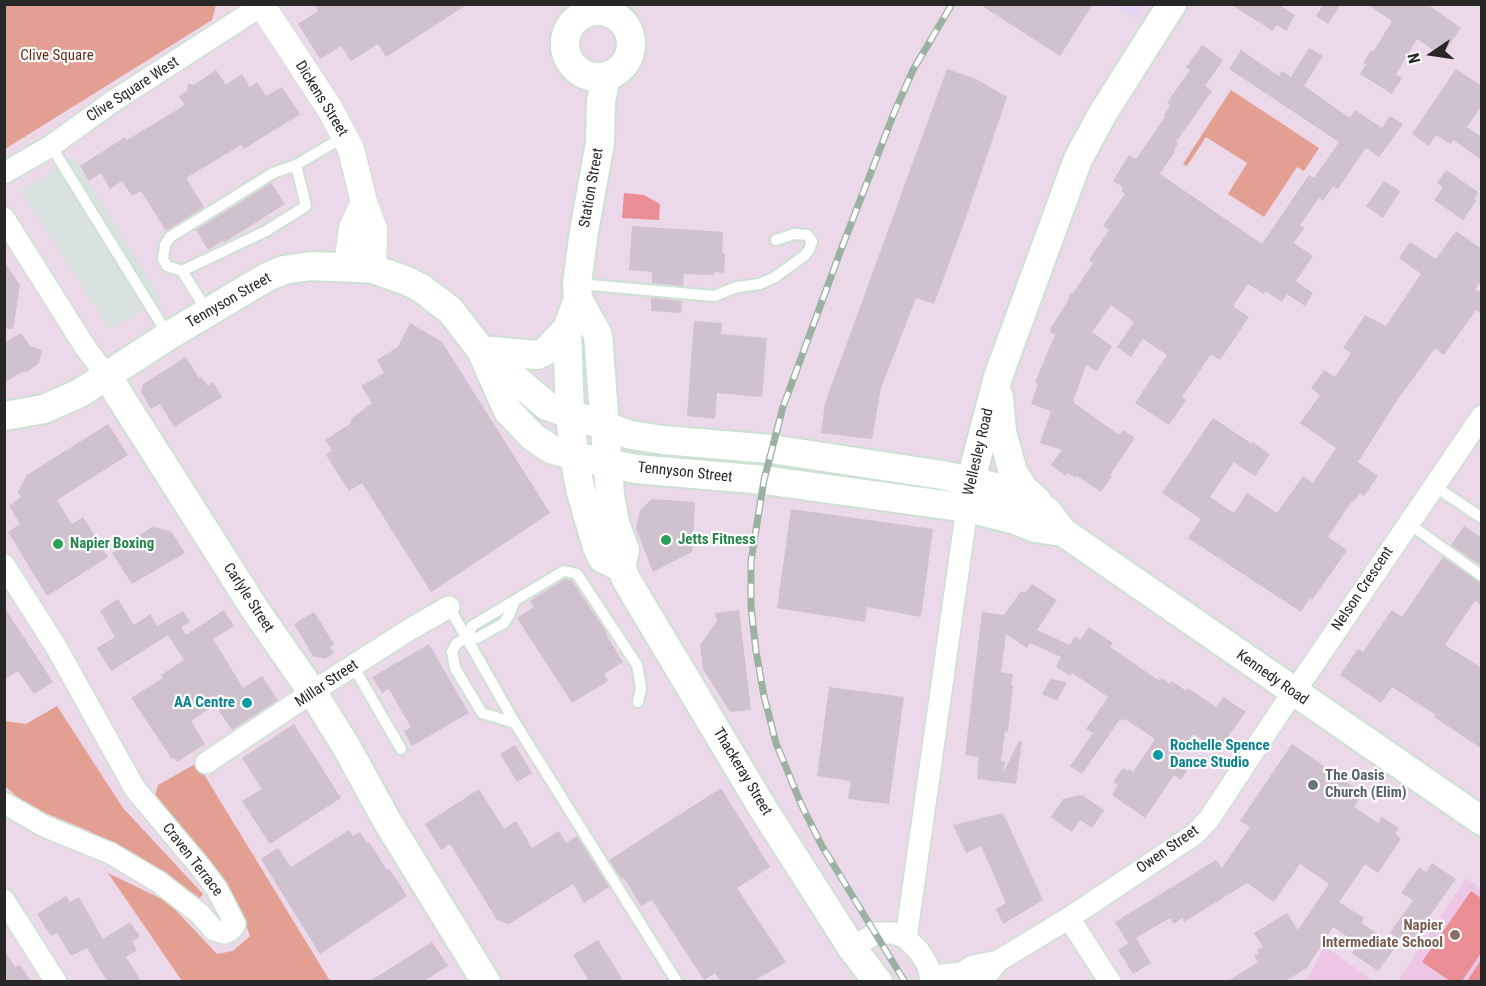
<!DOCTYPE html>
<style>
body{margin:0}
#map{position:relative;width:1486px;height:986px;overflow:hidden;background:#ebd8e9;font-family:"Roboto Condensed",sans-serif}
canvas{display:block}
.frame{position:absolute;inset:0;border:6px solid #272727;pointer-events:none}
.north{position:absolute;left:1402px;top:24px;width:60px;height:60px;-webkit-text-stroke:4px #fff;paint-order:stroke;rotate:257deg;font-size:16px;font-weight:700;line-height:24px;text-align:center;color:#272727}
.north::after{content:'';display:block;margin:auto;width:21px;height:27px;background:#272727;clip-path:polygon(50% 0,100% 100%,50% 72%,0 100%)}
</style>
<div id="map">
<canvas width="1486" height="986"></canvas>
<div class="frame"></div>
<div class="north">N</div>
</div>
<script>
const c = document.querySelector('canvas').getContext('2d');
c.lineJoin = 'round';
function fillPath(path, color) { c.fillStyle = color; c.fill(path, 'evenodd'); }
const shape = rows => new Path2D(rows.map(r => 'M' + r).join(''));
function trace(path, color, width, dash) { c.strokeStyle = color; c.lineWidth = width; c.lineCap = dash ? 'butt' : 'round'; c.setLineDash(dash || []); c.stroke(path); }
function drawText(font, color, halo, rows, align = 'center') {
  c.font = font + ' "Roboto Condensed",sans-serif'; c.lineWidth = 4.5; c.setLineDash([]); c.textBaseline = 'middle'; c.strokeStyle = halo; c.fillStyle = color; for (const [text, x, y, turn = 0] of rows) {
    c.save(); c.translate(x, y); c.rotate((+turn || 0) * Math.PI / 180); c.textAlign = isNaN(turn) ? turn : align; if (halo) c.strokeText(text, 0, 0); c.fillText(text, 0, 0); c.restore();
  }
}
fillPath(shape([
 [74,158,162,299,110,330,20,191]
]), '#d9e2e0');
fillPath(shape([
 [1466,878,1481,889,1481,981,1397,982],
 [1324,946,1374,981,1301,981,1309,976]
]), '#edc6e6');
fillPath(shape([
 [1114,5,1144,5,1136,18]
]), '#e2d4f2');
fillPath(shape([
 [4,5,5,4,216,5,212,20,5,149],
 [1231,90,1319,148,1304,171,1297,167,1264,217,1228,194,1247,163,1206,137,1187,166,1183,164],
 [57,706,123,808,203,894,200,898,89,831,26,805,5,786,4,721,26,724],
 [197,763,330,981,182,981,108,873,168,902,217,954,233,951,250,936,241,912,154,799,158,785]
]), '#e39f92');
fillPath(shape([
 [624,193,644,195,660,204,659,220,622,218],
 [1471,891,1481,898,1481,953,1462,981,1450,981,1422,962],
 [1481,960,1481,981,1467,981]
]), '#eb8d94');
fillPath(shape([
 [314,4,468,4,386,57,378,44,351,61,341,46,320,59,298,24,318,11],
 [979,4,1093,4,1060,56],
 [1230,4,1278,4,1295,15,1286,31,1277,25,1273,31],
 [1324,4,1341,4,1328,24,1316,16],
 [1367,4,1427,4,1461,28,1442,56,1417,39,1396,74,1402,78,1392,94,1360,74,1366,64,1363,63,1371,50,1373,52,1392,21],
 [1202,45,1223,60,1205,86,1212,91,1176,142,1178,143,1174,150,1175,151,1160,174,1262,244,1309,175,1314,178,1339,142,1229,69,1241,50,1279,76,1282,71,1291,77,1309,48,1323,56,1304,86,1350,118,1355,110,1382,128,1390,116,1403,124,1379,157,1366,148,1338,189,1333,186,1323,201,1319,198,1300,225,1304,228,1294,243,1313,256,1296,281,1313,293,1305,306,1287,294,1282,302,1266,291,1264,294,1248,284,1233,306,1249,317,1220,360,1211,354,1182,397,1186,400,1169,425,1135,403,1167,355,1143,339,1131,357,1117,347,1134,322,1111,305,1092,332,1112,346,1097,371,1086,365,1073,402,1119,435,1123,430,1135,438,1110,475,1112,476,1101,492,1077,476,1076,478,1068,473,1066,476,1051,465,1062,450,1040,443,1051,411,1031,404,1038,384,1035,382,1055,335,1050,332,1052,330,1050,329,1069,299,1069,294,1073,293,1093,263,1089,260,1109,230,1103,226,1125,194,1121,191,1123,187,1113,181,1129,155,1136,159,1165,117,1164,115,1170,105,1167,103,1190,70,1186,67],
 [947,69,976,79,1007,97,964,223,934,304,916,298,881,388,872,439,821,433,825,403],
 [1456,69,1482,86,1482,105,1467,127,1482,137,1482,160,1453,140,1451,144,1436,135,1429,146,1412,134],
 [216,70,226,85,242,74,250,87,257,82,266,96,282,87,300,114,244,149,241,145,186,178,204,207,166,231,141,191,132,196,122,181,110,189,101,173,89,181,80,166,125,137,127,140,185,105,179,96,187,91,188,84,194,85],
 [1446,170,1478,192,1474,199,1476,201,1463,220,1434,200,1443,187,1437,183],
 [1384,181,1400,191,1383,218,1366,206],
 [271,183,285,204,225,242,222,241,208,250,196,230],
 [632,226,723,232,722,253,725,253,724,273,714,272,714,275,684,274,683,286,652,283,652,272,629,270],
 [1456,231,1482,249,1482,280,1475,289,1482,293,1482,314,1476,310,1444,355,1435,348,1398,399,1358,462,1378,476,1364,496,1360,493,1354,502,1352,501,1328,537,1347,550,1320,589,1312,600,1310,598,1301,612,1188,538,1201,519,1162,493,1213,418,1252,444,1253,442,1270,454,1255,476,1234,462,1210,497,1234,513,1247,493,1277,513,1303,476,1313,483,1336,448,1300,423,1320,395,1311,388,1324,370,1335,377,1351,353,1343,348,1365,315,1386,326,1421,274,1399,258,1410,242,1436,259],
 [4,261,20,285,13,329,4,328],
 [651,298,682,301,681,313,651,311],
 [694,321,722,323,721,334,767,338,762,397,717,393,715,419,687,416],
 [410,323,442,342,550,513,431,592,362,483,349,491,326,455,332,450,325,440,350,424,352,418,372,403,361,386,384,373,377,360,398,347],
 [21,333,30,346,42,350,39,363,27,372,22,372,4,383,4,343],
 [186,357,199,378,201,377,208,386,213,382,222,397,174,427,160,404,151,409,141,392,143,384],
 [108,424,128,455,57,500,72,524,83,517,108,557,47,596,8,532,20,524,9,506,21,497,18,492,27,475],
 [652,499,695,502,692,552,653,572,636,529,640,510],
 [791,509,933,529,921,617,867,607,865,622,777,608],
 [1464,526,1482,538,1482,566,1451,545],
 [152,527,171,531,185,553,132,584,112,553],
 [1443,557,1482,583,1482,606,1475,601,1445,645,1482,668,1482,749,1434,717,1436,715,1392,687,1381,703,1340,675,1358,649,1363,652,1392,610,1402,617],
 [565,579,572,581,607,633,606,634,623,662,604,674,608,681,572,703,517,618,534,607,530,601],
 [1032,584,1057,600,1037,630,1070,645,1075,636,1080,640,1089,627,1113,643,1110,647,1158,680,1163,679,1170,684,1172,681,1186,691,1188,688,1216,707,1223,697,1246,712,1218,750,1193,734,1176,759,1189,768,1181,780,1174,775,1145,818,1112,795,1118,785,1113,782,1123,768,1128,771,1129,769,1133,772,1155,739,1125,719,1123,721,1120,719,1082,774,1070,766,1093,733,1086,729,1108,697,1072,673,1070,676,1056,667,1061,657,1030,643,1027,648,1006,634,1001,672,1013,674,1011,685,1013,685,1008,732,1005,731,1001,761,1005,761,1003,773,1019,741,1022,741,1016,784,977,779,979,757,965,755,982,612,1004,615,1021,591,1025,593],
 [118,599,134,625,150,614,157,626,183,611,190,622,181,627,186,635,224,610,234,626,213,639,243,688,262,676,278,700,232,730,215,705,191,721,205,744,177,762,174,758,172,759,131,698,163,678,161,675,184,660,168,635,111,671,97,648,115,637,100,611],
 [4,607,53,682,34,694,18,671,4,680],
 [739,610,751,710,730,712,703,669,700,645,717,621,715,613],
 [314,612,334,644,330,647,334,653,325,659,313,656,294,624],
 [429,644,469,713,412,746,404,731,411,727,399,707,389,689,382,693,372,677],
 [1050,679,1067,682,1057,701,1042,694],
 [829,687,904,697,889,804,848,799,851,781,817,776],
 [294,724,341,798,270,844,242,801,262,789,242,758],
 [1292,744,1363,793,1354,807,1378,823,1382,817,1399,828,1395,834,1401,839,1378,873,1365,864,1339,902,1364,918,1361,923,1396,946,1378,971,1352,953,1358,944,1333,927,1307,968,1285,981,1228,981,1258,962,1254,956,1259,953,1257,950,1263,947,1254,933,1287,913,1298,930,1329,884,1300,864,1274,902,1247,883,1184,922,1182,918,1174,924,1170,918,1136,938,1151,963,1133,974,1118,950,1134,940,1128,943,1115,922,1216,860,1222,868,1250,827,1240,821],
 [515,745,532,773,517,782,500,754],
 [721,788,770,867,737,888,786,962,754,981,720,981,715,973,704,980,652,900,641,906,624,878,622,879,609,860],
 [479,789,504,829,516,821,532,848,559,831,566,843,577,836,609,887,584,903,573,884,509,924,497,920,450,844,441,850,425,824],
 [1082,795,1104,810,1092,828,1080,820,1072,832,1051,817,1063,799],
 [1003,813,1043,900,1003,924,996,909,1006,903,981,846,966,853,953,825],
 [349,830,353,836,360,832,367,843,369,842,387,870,389,868,407,896,320,954,261,859,278,848,291,867],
 [1432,863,1456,879,1409,945,1390,933,1413,900,1401,893,1419,867,1426,872],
 [66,896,70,902,79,897,103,939,130,922,140,936,132,942,137,950,126,957,141,981,107,981,87,948,71,956,57,933,51,936,37,914],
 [598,940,615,967,623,981,589,981,573,955],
 [432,942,448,966,424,981,370,981],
 [4,950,15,967,20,965,31,981,4,981]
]), '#cfc1ce');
const service = shape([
 [51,146,168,335],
 [182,271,167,266,163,259,165,245,170,237,273,173,296,165],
 [579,284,714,296,737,287,760,284,775,277,804,256,809,250,812,241,807,235,794,234,776,240],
 [207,311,182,271,266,231,306,206,296,165,345,136],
 [1434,486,1482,518],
 [1408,523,1482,576],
 [449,607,515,723,677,982],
 [467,637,477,638,504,623,509,615,515,600],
 [353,666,401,749],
 [515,723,482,713,455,668,452,652,456,644,467,637,472,626,564,571,577,574,637,665,641,688,638,702]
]);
const minor = shape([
 [4,173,51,146,112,102,261,6],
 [4,218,85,347,107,376],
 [4,565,55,645,135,789,202,869,217,889,235,924,231,930,224,933,214,930,200,914,159,882,110,853,44,826,4,803],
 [206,763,326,683,412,628,449,607],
 [4,900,56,982],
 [1069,918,1110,982],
 [906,938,967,508],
 [852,948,876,933,893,933,906,938,919,951,927,964,932,982],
 [932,976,961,973,973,966,998,961],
 [981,982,998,961,1069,918,1195,834,1209,819,1281,710,1306,675,1482,416]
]);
const tertiary = shape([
 [261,4,330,109,351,149,364,202,374,229,373,269],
 [347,266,352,228,364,202]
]);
const secondary = shape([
 '565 44a33 33 0 1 1 66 0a33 33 0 1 1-66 0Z',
 [606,77,601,101,600,143,584,231,577,284,578,299,598,335,610,495,615,523,625,550,621,567,627,581,762,807,852,948,878,982],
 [578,299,567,329,570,414,574,456,581,492,597,547,602,558,621,567],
 [481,350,537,355,546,351,567,329],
 [485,353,547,406,631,435,663,440,771,449,942,475,1000,488,1047,511,1063,532,1482,821],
 [107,376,256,611,313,693,347,748,387,821,486,982],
 [999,397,1002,432,1013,472,1023,488,1038,502],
 [4,416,44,409,80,393,168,336,267,277,284,270,310,266,359,268,373,269,407,281,421,288,450,310,481,350,508,411,533,437,551,449,574,456,636,469,764,480,967,508,1016,520,1035,528,1063,532],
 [971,480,998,377,1078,159,1103,113,1172,4]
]);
trace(service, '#cde1d3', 14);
trace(minor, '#cde1d3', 24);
trace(tertiary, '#cde1d3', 28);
trace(secondary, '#cde1d3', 32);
trace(service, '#fff', 10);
trace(minor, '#fff', 21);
trace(tertiary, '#fff', 26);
trace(secondary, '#fff', 28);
const rail = shape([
 [905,982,822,846,801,804,776,743,764,696,756,651,751,607,751,561,764,480,783,407,842,247,894,113,913,70,952,4]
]);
trace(rail, '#9bb2a3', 7);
trace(rail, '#fff', 4.5, [14]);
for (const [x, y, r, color] of [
 [666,540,6,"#2e9e5b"],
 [58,544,6,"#2e9e5b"],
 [247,703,6,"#0f9aa8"],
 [1158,755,6,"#0f9aa8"],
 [1313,785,6,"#6b7280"],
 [1455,935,6,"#8d6e63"]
]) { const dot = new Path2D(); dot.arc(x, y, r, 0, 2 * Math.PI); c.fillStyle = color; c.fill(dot); trace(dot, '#fff', 2); }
drawText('15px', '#642e17', '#fff', [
 ["Clive Square",57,56]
]);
drawText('15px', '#272727', '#fff', [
 ["Clive Square West",133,90,-33],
 ["Dickens Street",321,99,58],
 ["Station Street",592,188,-80],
 ["Tennyson Street",229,301,-30],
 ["Wellesley Road",979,452,-77],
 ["Tennyson Street",685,473,6],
 ["Nelson Crescent",1363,589,-56],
 ["Carlyle Street",248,598,57],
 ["Kennedy Road",1272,678,35],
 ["Millar Street",327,684,-34],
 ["Thackeray Street",742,772,59],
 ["Owen Street",1168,850,-35],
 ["Craven Terrace",192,860,52]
]);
drawText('bold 15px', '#27864d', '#fff', [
 ["Jetts Fitness",678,540],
 ["Napier Boxing",70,544]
], 'left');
drawText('bold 15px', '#0d838f', '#fff', [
 ["AA Centre",235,703],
 ["Rochelle Spence",1170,746,"left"],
 ["Dance Studio",1170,763,"left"]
], 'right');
drawText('bold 15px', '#5b616d', '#fff', [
 ["The Oasis",1325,776],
 ["Church (Elim)",1325,793]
], 'left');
drawText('bold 15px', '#785e54', '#fff', [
 ["Napier",1443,926],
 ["Intermediate School",1443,943]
], 'right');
</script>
